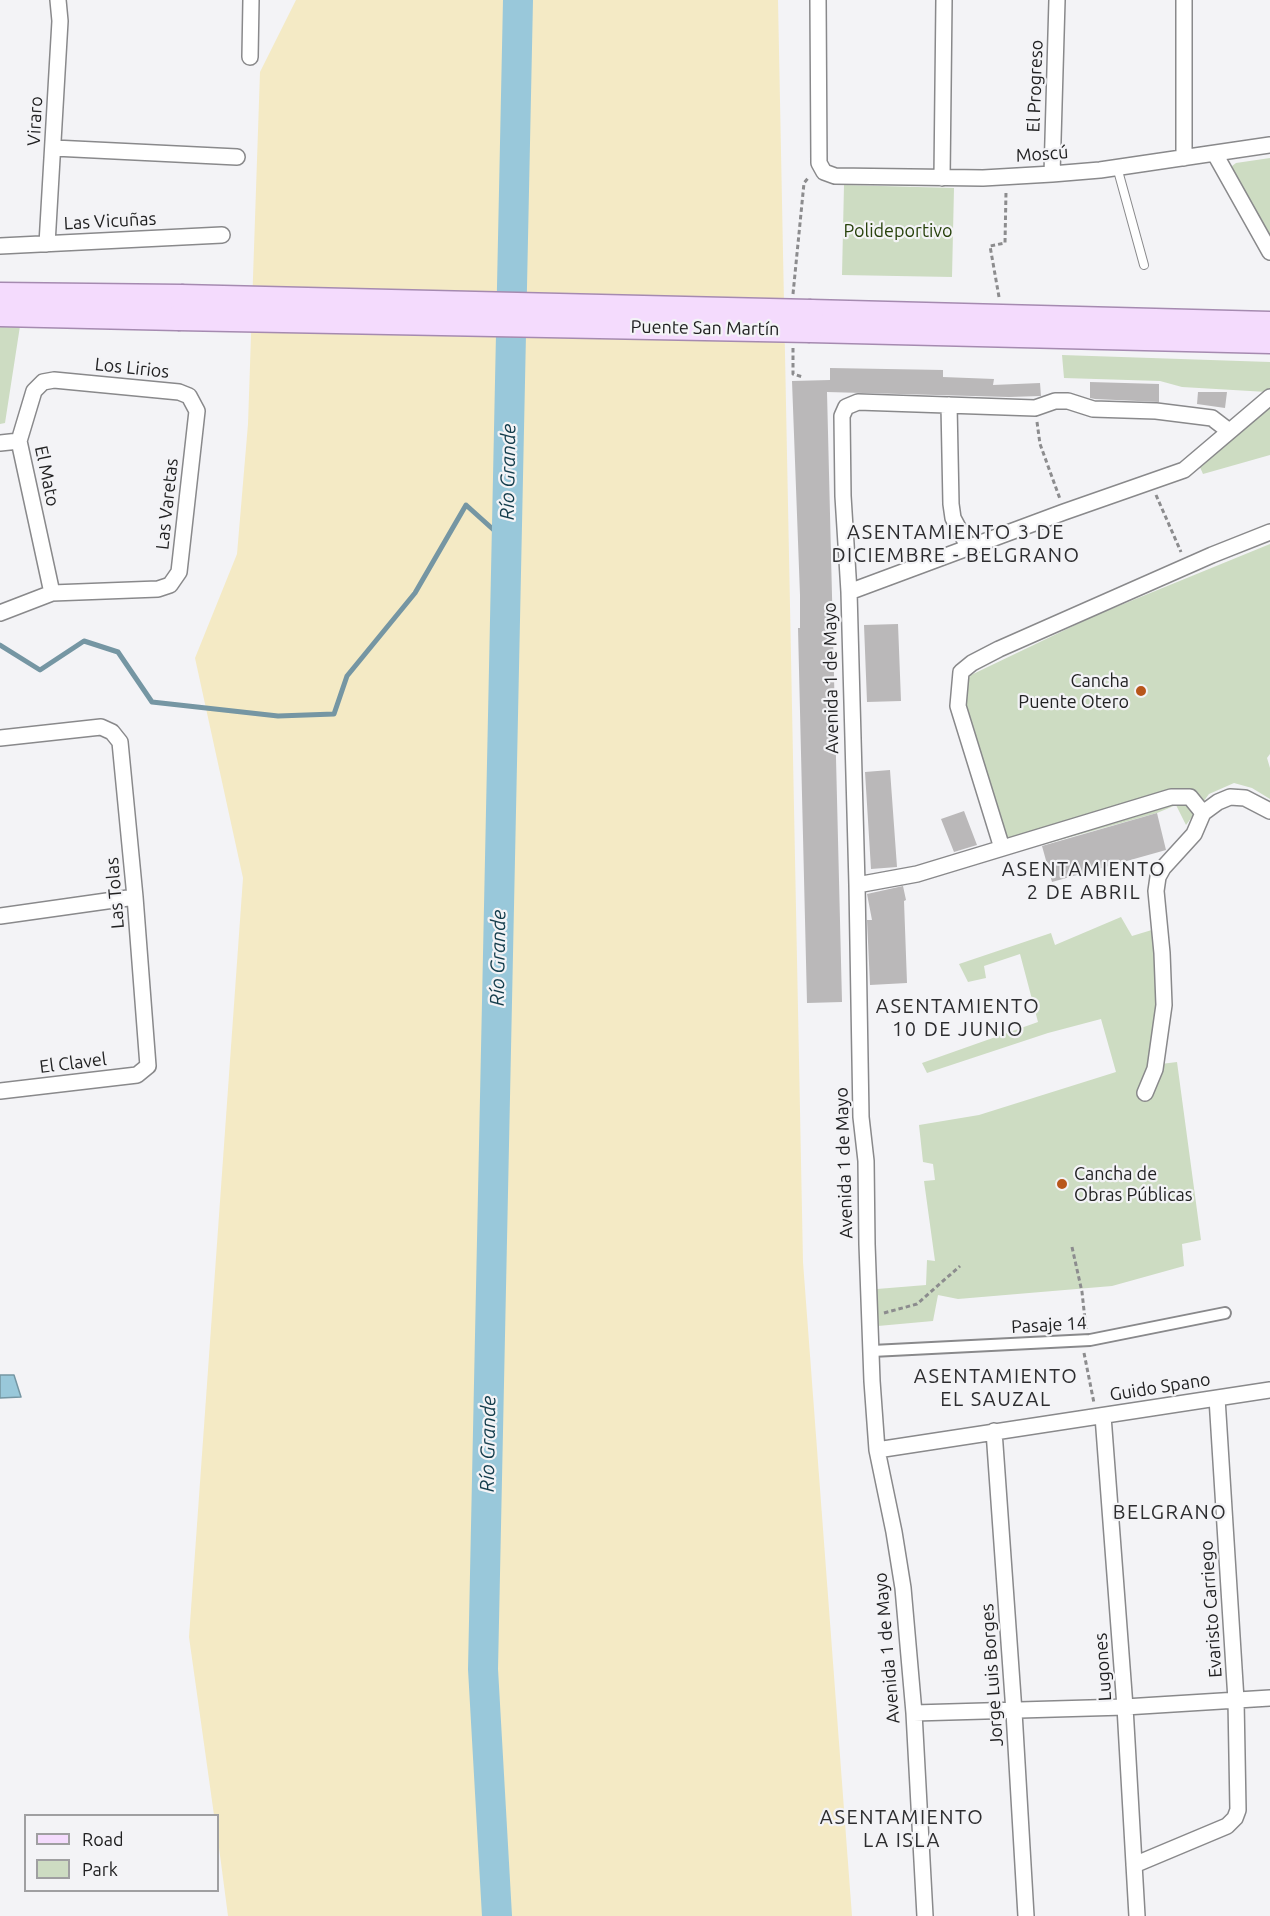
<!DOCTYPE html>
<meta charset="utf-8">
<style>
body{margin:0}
#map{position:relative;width:1270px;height:1916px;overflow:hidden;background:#f3f3f6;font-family:Ubuntu,sans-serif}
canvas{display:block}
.legend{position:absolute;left:24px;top:1814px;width:195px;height:78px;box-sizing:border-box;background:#f3f3f6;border:2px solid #9f9fa1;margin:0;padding:8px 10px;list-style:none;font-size:18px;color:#212122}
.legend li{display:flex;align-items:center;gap:12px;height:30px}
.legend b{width:30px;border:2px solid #9f9fa1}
</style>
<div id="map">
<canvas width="1270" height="1916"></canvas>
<ul class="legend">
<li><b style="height:8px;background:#f4dbfd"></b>Road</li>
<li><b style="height:16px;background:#cddcc2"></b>Park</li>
</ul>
</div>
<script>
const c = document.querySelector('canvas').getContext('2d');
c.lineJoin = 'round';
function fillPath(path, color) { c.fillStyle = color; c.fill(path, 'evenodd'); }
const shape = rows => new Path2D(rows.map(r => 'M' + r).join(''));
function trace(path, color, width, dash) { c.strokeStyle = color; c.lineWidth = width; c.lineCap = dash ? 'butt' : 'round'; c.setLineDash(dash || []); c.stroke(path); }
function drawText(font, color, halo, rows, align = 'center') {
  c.font = font + ' Ubuntu,sans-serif'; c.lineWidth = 4.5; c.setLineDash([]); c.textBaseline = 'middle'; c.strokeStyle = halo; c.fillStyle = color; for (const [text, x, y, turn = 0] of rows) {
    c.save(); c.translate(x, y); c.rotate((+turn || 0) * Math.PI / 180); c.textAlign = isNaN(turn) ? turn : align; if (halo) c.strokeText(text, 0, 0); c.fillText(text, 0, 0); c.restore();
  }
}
fillPath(shape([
 [1270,158,1270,243,1234,178,1232,166,1236,163],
 [844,185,954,188,952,277,842,275],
 [0,324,20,326,5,423,0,424],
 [1062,355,1270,362,1270,389,1267,392,1182,387,1160,381,1064,378],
 [1270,408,1270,455,1203,474,1199,465],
 [1270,544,1270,754,1267,758,1270,768,1270,799,1252,788,1234,783,1209,794,1186,825,1176,805,1157,813,1042,845,996,855,957,696,971,675,1094,616],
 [1121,917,1132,936,1155,929,1161,1064,1177,1062,1201,1240,1182,1244,1184,1266,1112,1286,958,1299,938,1295,933,1321,878,1326,877,1289,926,1285,927,1260,935,1261,924,1181,935,1180,933,1164,923,1162,919,1125,979,1115,1116,1072,1101,1019,1048,1033,927,1073,922,1063,1038,1022,1020,954,984,966,986,978,968,982,959,964,1051,933,1055,945]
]), '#cddcc2');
fillPath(shape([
 [296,0,778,0,803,1262,852,1916,228,1916,218,1840,218,1816,214,1815,189,1637,243,878,195,658,237,554,248,424,260,72]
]), '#f4eac5');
const water = shape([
 [0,1375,14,1375,21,1397,0,1398,0,1375]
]);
fillPath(water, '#99c8da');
trace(water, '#7596a3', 1.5);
trace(shape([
 [0,645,40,670,84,641,118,652,152,702,278,716,334,714,347,676,415,593,466,505,506,541]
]), '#7596a3', 5);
trace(shape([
 [497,1916,483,1669,518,0]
]), '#99c8da', 30);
fillPath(shape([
 [830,368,943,370,943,377,994,379,993,385,1040,383,1041,396,1009,397,827,392,842,1002,807,1003,798,628,800,628,800,595,792,381,830,380],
 [1090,382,1159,384,1159,402,1095,399,1090,398],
 [1198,392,1227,392,1225,408,1197,404],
 [898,624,901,701,867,702,864,625],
 [890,770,897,867,871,869,865,772],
 [964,811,977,845,954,852,941,819],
 [1157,813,1166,850,1052,882,1042,846],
 [903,886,906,900,904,901,907,983,870,985,867,920,872,920,867,894]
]), '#bab8b9');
const service = shape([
 [1117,167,1144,265]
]);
const pedestrian = shape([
 [872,1351,1090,1340,1225,1313]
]);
const minor = shape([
 [818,0,819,163,824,172,835,176,983,178,1052,174,1100,170,1270,145],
 [250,57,251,0],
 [54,148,237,157],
 [1215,154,1270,252],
 [1184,158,1184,0],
 [1052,174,1057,0],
 [942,178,944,0],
 [47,244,60,21,58,0],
 [0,246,222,235],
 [949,405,951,504,953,518,969,548],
 [0,443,19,441],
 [849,592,1064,512,1184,470,1270,397],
 [0,613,52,593,158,589,170,585,179,572,197,411,189,396,179,392,54,380,43,382,34,391,19,441,52,593],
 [0,738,101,727,112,732,120,742,135,897,148,1066,137,1075,0,1091],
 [1002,848,958,706,961,672,972,663,999,649,1212,555,1270,532],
 [857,885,917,874,1171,797,1190,797,1203,813],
 [0,916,135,897],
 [1145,1093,1155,1069,1164,1005,1162,953,1156,891,1158,877,1163,868,1194,834,1203,813,1218,802,1230,797,1245,798,1270,811],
 [1103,1416,1125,1707,1137,1916],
 [994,1431,1014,1712,1026,1916],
 [877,1450,1270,1390],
 [914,1713,1125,1707,1270,1698],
 [1134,1865,1227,1826,1235,1818,1238,1810,1236,1700,1217,1398],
 [925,1916,914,1713,903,1588,894,1532,877,1450,872,1381,867,1244,866,1161,861,1117,857,885,849,592,843,496,842,416,846,407,858,402,1035,408,1055,401,1068,401,1093,409,1156,411,1212,418,1229,431]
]);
const primary = shape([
 [0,295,181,297],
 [811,312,1270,324],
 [0,314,178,318],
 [810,330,1270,341]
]);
trace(service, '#89898b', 10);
trace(pedestrian, '#89898b', 14);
trace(minor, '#89898b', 18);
trace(primary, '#a58ab0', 27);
trace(shape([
 [793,294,804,183,809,177],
 [999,297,990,246,1005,243,1006,192],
 [793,348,793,374,803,377],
 [1037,422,1040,444,1060,499],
 [1156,495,1181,552],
 [1072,1247,1082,1292,1086,1329],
 [884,1313,917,1304,960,1266],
 [1084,1353,1094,1403]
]), '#8c8c8e', 3, [4.5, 3]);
trace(service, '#fff', 8);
trace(pedestrian, '#fff', 10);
trace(minor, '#fff', 15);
trace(primary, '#f4dbfd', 24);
const primaryBridge = shape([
 [181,297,811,312],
 [178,318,810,330]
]);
trace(primaryBridge, '#a58ab0', 27, []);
trace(primaryBridge, '#f4dbfd', 24);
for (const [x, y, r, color] of [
 [1141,691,6,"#b8561a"],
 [1062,1184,6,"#b8561a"]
]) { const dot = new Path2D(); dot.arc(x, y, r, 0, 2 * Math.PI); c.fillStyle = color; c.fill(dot); trace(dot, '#f3f3f6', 2); }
drawText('18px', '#212122', '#f3f3f6', [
 ["El Progreso",1035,86,-88],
 ["Viraro",35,121,-87],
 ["Moscú",1042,154,-4],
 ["Las Vicuñas",110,221,-3],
 ["Puente San Martín",705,328,1],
 ["Los Lirios",132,368,6],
 ["El Mato",47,476,78],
 ["Las Varetas",167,504,-84],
 ["Avenida 1 de Mayo",831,678,-91],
 ["Las Tolas",115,893,-95],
 ["El Clavel",73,1063,-7],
 ["Avenida 1 de Mayo",844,1163,-92],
 ["Pasaje 14",1049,1325,-3],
 ["Guido Spano",1160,1387,-9],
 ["Evaristo Carriego",1211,1609,-94],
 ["Avenida 1 de Mayo",887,1648,-95],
 ["Lugones",1103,1667,-94],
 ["Jorge Luis Borges",992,1675,-94]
]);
drawText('18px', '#28420c', '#f3f3f6', [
 ["Polideportivo",898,231]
]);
drawText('18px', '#212122', '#f3f3f6', [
 ["Cancha",1129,681],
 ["Puente Otero",1129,702],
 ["Cancha de",1074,1174,"left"],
 ["Obras Públicas",1074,1195,"left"]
], 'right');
drawText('italic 20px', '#143d4c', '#f3f3f6', [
 ["Río Grande",508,472,-89],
 ["Río Grande",498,958,-89],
 ["Río Grande",488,1444,-89]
]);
c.letterSpacing = '1.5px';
drawText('20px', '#2d2d2f', '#f3f3f6', [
 ["ASENTAMIENTO 3 DE",956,532],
 ["DICIEMBRE - BELGRANO",956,555],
 ["ASENTAMIENTO",1084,869],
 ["2 DE ABRIL",1084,892],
 ["ASENTAMIENTO",958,1006],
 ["10 DE JUNIO",958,1029],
 ["ASENTAMIENTO",996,1376],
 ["EL SAUZAL",996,1399],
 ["BELGRANO",1170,1512],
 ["ASENTAMIENTO",902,1817],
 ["LA ISLA",902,1840]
]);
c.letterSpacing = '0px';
</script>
